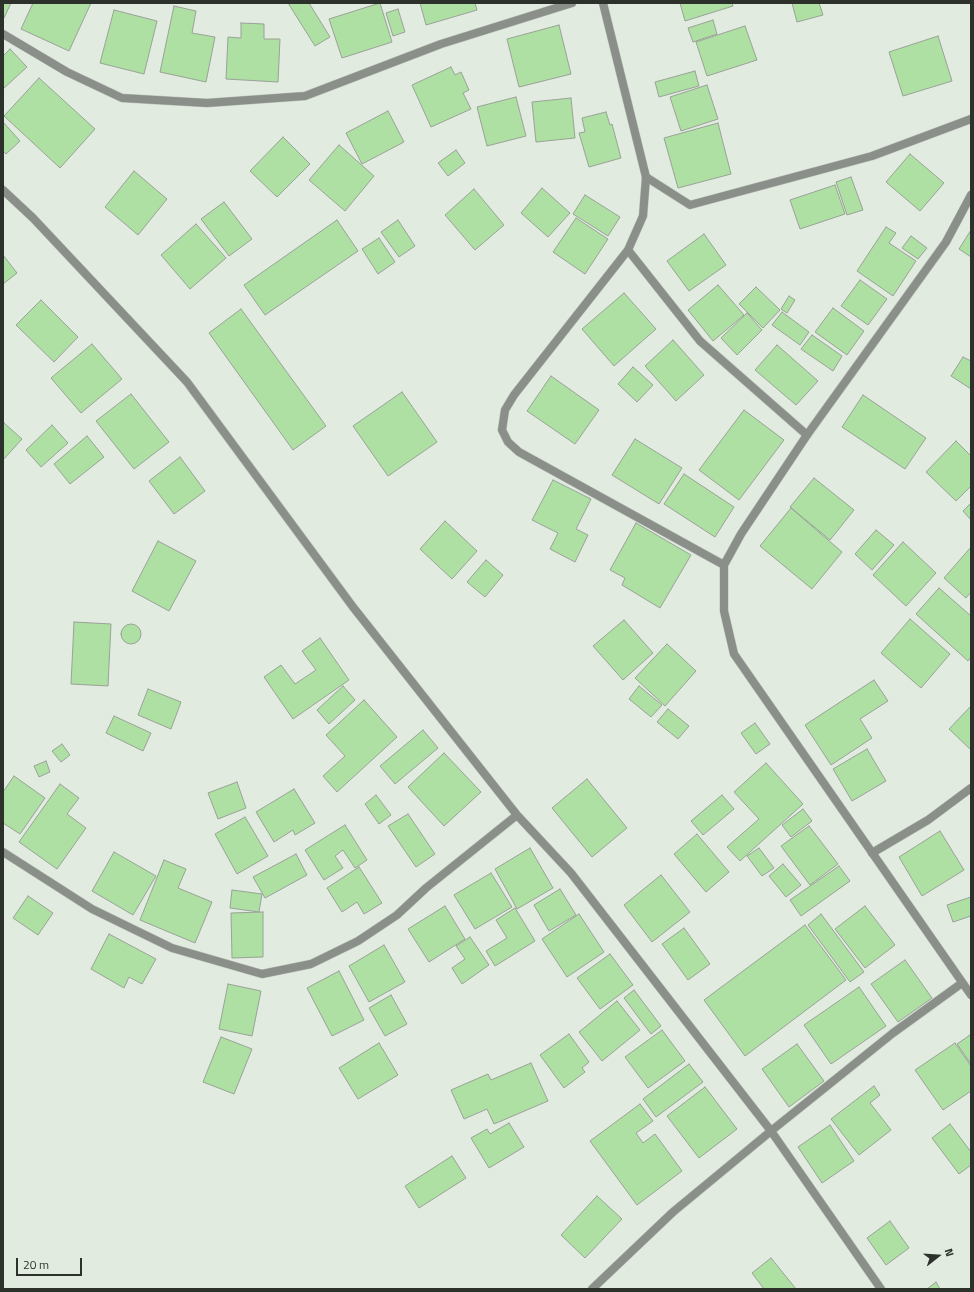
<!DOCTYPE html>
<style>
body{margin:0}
#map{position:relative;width:974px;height:1292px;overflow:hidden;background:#e1ebdf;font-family:"Titillium Web",sans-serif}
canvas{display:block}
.frame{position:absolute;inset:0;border:4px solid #2d312c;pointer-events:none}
.north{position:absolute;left:918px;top:1236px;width:40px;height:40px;-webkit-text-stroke:3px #e1ebdf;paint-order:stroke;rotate:73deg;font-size:11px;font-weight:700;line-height:16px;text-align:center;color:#2d312c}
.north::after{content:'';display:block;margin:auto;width:14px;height:18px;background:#2d312c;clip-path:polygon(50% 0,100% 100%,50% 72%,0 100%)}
.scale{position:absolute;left:16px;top:1258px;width:66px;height:18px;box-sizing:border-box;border:2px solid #2d312c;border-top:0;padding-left:5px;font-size:12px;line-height:14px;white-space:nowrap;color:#2d312c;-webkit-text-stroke:3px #e1ebdf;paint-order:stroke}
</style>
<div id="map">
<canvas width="974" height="1292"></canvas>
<div class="frame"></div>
<div class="north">N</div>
<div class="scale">20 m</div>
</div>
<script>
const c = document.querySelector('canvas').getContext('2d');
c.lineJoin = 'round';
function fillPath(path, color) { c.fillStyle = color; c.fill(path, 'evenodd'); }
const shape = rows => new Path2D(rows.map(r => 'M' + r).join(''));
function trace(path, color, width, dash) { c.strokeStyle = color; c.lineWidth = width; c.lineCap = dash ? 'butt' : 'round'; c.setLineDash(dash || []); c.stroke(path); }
const building = shape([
 [3,3,11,3,4,18,3,17,3,3],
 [33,3,91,3,69,51,21,29,33,3],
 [288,3,309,3,330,37,315,46,288,3],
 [380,3,392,42,342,58,329,19,380,3],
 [420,3,475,3,477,10,426,25,420,3],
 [680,3,732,3,733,6,685,21,680,3],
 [792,3,819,3,823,15,797,22,792,3],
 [174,6,196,11,192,33,215,37,206,82,160,72,174,6],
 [398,9,405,32,393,36,386,13,398,9],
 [114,10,157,21,144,74,100,63,114,10],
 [713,20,717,34,693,42,688,28,713,20],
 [241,23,264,24,264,39,280,39,278,82,226,79,228,37,241,38,241,23],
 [559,25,571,74,519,87,507,39,559,25],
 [745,26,757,60,707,76,696,42,745,26],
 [938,36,952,81,903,96,889,52,938,36],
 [10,49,27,67,3,89,3,56,10,49],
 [451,67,455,75,461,72,469,90,463,93,471,109,431,127,412,85,451,67],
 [695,71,699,86,659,97,655,82,695,71],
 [39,78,95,129,60,168,4,116,39,78],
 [707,85,718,119,681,131,670,97,707,85],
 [516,97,526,136,487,146,477,107,516,97],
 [571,98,575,138,536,142,532,102,571,98],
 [388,111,404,142,362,164,346,133,388,111],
 [606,112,610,125,612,124,621,158,589,167,579,133,585,132,582,118,606,112],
 [3,122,20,141,6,154,3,151,3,122],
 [718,123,731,174,678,188,664,138,718,123],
 [283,137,310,164,277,197,250,171,283,137],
 [339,145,374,176,345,211,309,180,339,145],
 [456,150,465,163,448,176,438,163,456,150],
 [910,154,944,183,920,211,886,182,910,154],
 [134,171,167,199,138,235,105,207,134,171],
 [851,177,863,210,847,215,836,182,851,177],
 [835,185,845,214,800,229,790,200,835,185],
 [542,188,570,213,548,237,521,213,542,188],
 [474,189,504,225,475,250,445,215,474,189],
 [585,195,620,217,608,236,573,214,585,195],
 [224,202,252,239,229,256,201,219,224,202],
 [576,218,608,239,585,274,553,252,576,218],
 [337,220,358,251,265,315,244,285,337,220],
 [398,220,415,246,399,257,381,232,398,220],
 [196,224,226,258,190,289,161,255,196,224],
 [886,227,896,233,889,243,916,261,893,296,857,271,886,227],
 [971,230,971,257,959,249,971,230],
 [704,234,726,265,689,291,667,261,704,234],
 [911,236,927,248,918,259,902,248,911,236],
 [379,238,395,262,378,274,362,249,379,238],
 [3,255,17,273,3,284,3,255],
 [860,280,887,299,868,325,841,306,860,280],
 [718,285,744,315,713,341,688,310,718,285],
 [756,287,780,310,763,328,739,304,756,287],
 [624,293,656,329,614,366,582,329,624,293],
 [789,296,795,300,787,313,781,309,789,296],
 [41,300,78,337,54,362,16,325,41,300],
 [833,308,864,331,847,355,815,332,833,308],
 [241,309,326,426,293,450,209,333,241,309],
 [782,312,809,332,800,345,772,325,782,312],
 [747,313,762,330,737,355,721,338,747,313],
 [812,335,842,356,833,371,801,349,812,335],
 [673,340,704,375,676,401,645,366,673,340],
 [92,344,122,379,81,413,51,378,92,344],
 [777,345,818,381,796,405,755,370,777,345],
 [963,357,971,361,971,389,951,376,963,357],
 [633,367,653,385,637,402,618,384,633,367],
 [551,376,599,410,575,444,527,411,551,376],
 [402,392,437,442,388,476,353,426,402,392],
 [131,394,169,442,134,469,96,421,131,394],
 [863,395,926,438,905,469,842,427,863,395],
 [744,410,784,440,739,500,699,470,744,410],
 [4,423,22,439,3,460,3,424,4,423],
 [52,425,68,443,41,467,26,450,52,425],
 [87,436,104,457,70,484,54,464,87,436],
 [635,439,682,468,659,504,612,475,635,439],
 [956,441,971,456,971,486,956,501,926,472,956,441],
 [180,457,205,491,174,514,149,481,180,457],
 [684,474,734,507,715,537,664,504,684,474],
 [814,478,854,510,830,540,790,507,814,478],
 [553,480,591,499,576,529,588,535,575,562,550,549,558,533,532,520,553,480],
 [971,503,971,520,963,511,971,503],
 [791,508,842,552,812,589,760,546,791,508],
 [445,521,477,551,452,579,420,549,445,521],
 [636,523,691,555,660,608,622,585,625,578,610,570,636,523],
 [876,530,894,545,872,570,855,554,876,530],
 [158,541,196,561,169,611,132,591,158,541],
 [903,542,936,573,906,606,873,575,903,542],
 [971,547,971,592,966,598,944,578,971,547],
 [486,560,503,575,485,597,467,582,486,560],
 [939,588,971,616,971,657,968,661,916,614,939,588],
 [910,619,950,654,921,688,881,653,910,619],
 [624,620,653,653,623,680,593,646,624,620],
 [74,622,111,624,108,686,71,684,74,622],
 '121 634a10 10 0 1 1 20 0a10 10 0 1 1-20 0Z',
 [320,638,349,680,293,719,264,677,281,665,295,684,316,670,302,651,320,638],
 [667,644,696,671,665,706,635,678,667,644],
 [874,680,888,701,860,719,872,738,831,765,805,725,874,680],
 [343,686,355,700,329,724,317,710,343,686],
 [639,686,662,705,651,717,629,699,639,686],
 [148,689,181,702,171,729,138,715,148,689],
 [364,700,397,737,337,792,323,776,345,756,326,735,364,700],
 [971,706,971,750,949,729,971,706],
 [668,709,689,726,678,739,657,722,668,709],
 [114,716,151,733,143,751,106,733,114,716],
 [755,723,770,744,756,754,741,733,755,723],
 [423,730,438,748,395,784,380,766,423,730],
 [62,744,70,755,61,762,52,751,62,744],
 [867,749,886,781,852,801,833,769,867,749],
 [444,753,481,792,444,826,408,787,444,753],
 [46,761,50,772,39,777,34,766,46,761],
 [766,763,803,804,740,861,727,847,759,819,734,792,766,763],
 [14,776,45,798,20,834,3,823,3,792,14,776],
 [587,779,627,828,592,857,552,808,587,779],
 [237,782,246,808,218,819,208,793,237,782],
 [60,784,79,798,67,814,86,828,57,869,19,842,60,784],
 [294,789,315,823,295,835,293,830,274,842,256,812,294,789],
 [376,795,391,815,379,824,365,804,376,795],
 [722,795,734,809,703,835,691,821,722,795],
 [803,809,812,821,791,837,782,825,803,809],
 [408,814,435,854,416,867,388,826,408,814],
 [245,817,268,856,237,874,215,834,245,817],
 [345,825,367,860,355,868,343,850,335,856,343,868,324,880,305,850,345,825],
 [809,826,838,864,810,885,781,846,809,826],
 [940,831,964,870,922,896,899,857,940,831],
 [697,834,729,872,706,892,674,854,697,834],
 [530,848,553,888,517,909,495,869,530,848],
 [759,848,774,868,762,876,747,856,759,848],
 [114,852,156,876,133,915,92,891,114,852],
 [296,854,307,875,265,898,253,877,296,854],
 [164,860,186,869,178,888,212,902,195,943,140,920,164,860],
 [783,864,801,885,786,897,769,876,783,864],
 [839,866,850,881,801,916,790,900,839,866],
 [359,867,382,903,364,914,357,902,342,912,327,888,359,867],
 [491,873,512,907,475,929,454,895,491,873],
 [661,875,690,912,652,942,624,905,661,875],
 [560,889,576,915,549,931,534,905,560,889],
 [232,890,262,894,259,912,230,908,232,890],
 [28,896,53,913,38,935,13,918,28,896],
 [971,897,971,916,953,922,947,905,971,897],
 [445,906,465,939,429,962,408,929,445,906],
 [865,906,895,945,865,968,835,929,865,906],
 [515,908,535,941,495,966,486,951,507,938,496,920,515,908],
 [263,912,263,957,232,958,231,913,263,912],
 [579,914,604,952,567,977,542,939,579,914],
 [821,914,864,972,850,982,808,925,821,914],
 [805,925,846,980,745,1056,704,1000,805,925],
 [684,928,710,964,688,980,662,944,684,928],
 [109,934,156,959,142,984,129,977,124,988,91,969,109,934],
 [470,937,489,965,462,984,452,968,465,959,456,946,470,937],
 [384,945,405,982,369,1002,349,966,384,945],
 [610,954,633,985,600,1009,577,978,610,954],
 [905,960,932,998,898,1022,871,984,905,960],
 [339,971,364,1020,332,1036,307,988,339,971],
 [228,984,261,991,252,1036,219,1029,228,984],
 [859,987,886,1026,831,1064,804,1025,859,987],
 [634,990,661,1026,651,1034,624,998,634,990],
 [391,995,407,1024,385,1036,369,1008,391,995],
 [617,1001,640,1030,602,1061,579,1032,617,1001],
 [662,1030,685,1061,648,1088,625,1057,662,1030],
 [569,1034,589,1062,582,1068,585,1072,564,1088,540,1055,569,1034],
 [970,1035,971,1036,971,1064,957,1044,970,1035],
 [221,1037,252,1049,234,1094,203,1082,221,1037],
 [379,1043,398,1075,358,1099,339,1068,379,1043],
 [955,1043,971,1066,971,1091,943,1110,915,1070,955,1043],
 [797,1044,824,1081,789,1107,762,1069,797,1044],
 [531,1063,548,1101,494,1124,487,1109,464,1119,451,1090,488,1074,491,1080,531,1063],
 [689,1064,703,1082,656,1117,643,1099,689,1064],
 [874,1086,880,1095,870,1103,891,1130,859,1155,831,1119,874,1086],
 [705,1087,737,1129,699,1158,667,1116,705,1087],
 [640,1104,653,1121,636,1133,643,1143,655,1134,682,1171,637,1205,590,1141,640,1104],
 [509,1123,524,1147,489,1168,471,1138,487,1129,490,1134,509,1123],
 [950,1124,971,1152,971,1165,959,1174,932,1138,950,1124],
 [830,1125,854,1161,822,1183,798,1147,830,1125],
 [452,1156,466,1178,419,1208,405,1186,452,1156],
 [597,1196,622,1219,585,1258,561,1235,597,1196],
 [890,1221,909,1248,886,1265,867,1238,890,1221],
 [771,1258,796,1289,764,1289,752,1273,771,1258],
 [936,1282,940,1289,927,1289,936,1282]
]);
fillPath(building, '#aedfa3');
trace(building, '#99a297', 1);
const minor = shape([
 [3,34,67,72,122,98,207,103,305,96,441,44,572,3],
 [646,177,690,205,872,156,971,119],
 [3,190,33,218,187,382,353,607,517,815,571,873,771,1131,881,1289],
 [807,435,946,242,971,195],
 [3,852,92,909,172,948,262,974,311,964,358,941,397,915,426,888,517,815],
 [872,853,928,820,971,788],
 [592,1289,673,1212,771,1131,893,1033,962,983]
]);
const tertiary = shape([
 [603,3,646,177,643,216,628,250,514,395,505,410,502,430,508,442,519,452,724,565],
 [628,250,700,341,807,435,741,534,724,565,724,611,734,654,971,995]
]);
trace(minor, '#bdc6bb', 9);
trace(tertiary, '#bdc6bb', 9);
trace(minor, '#8b8f8a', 8);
trace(tertiary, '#8b8f8a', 8);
</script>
